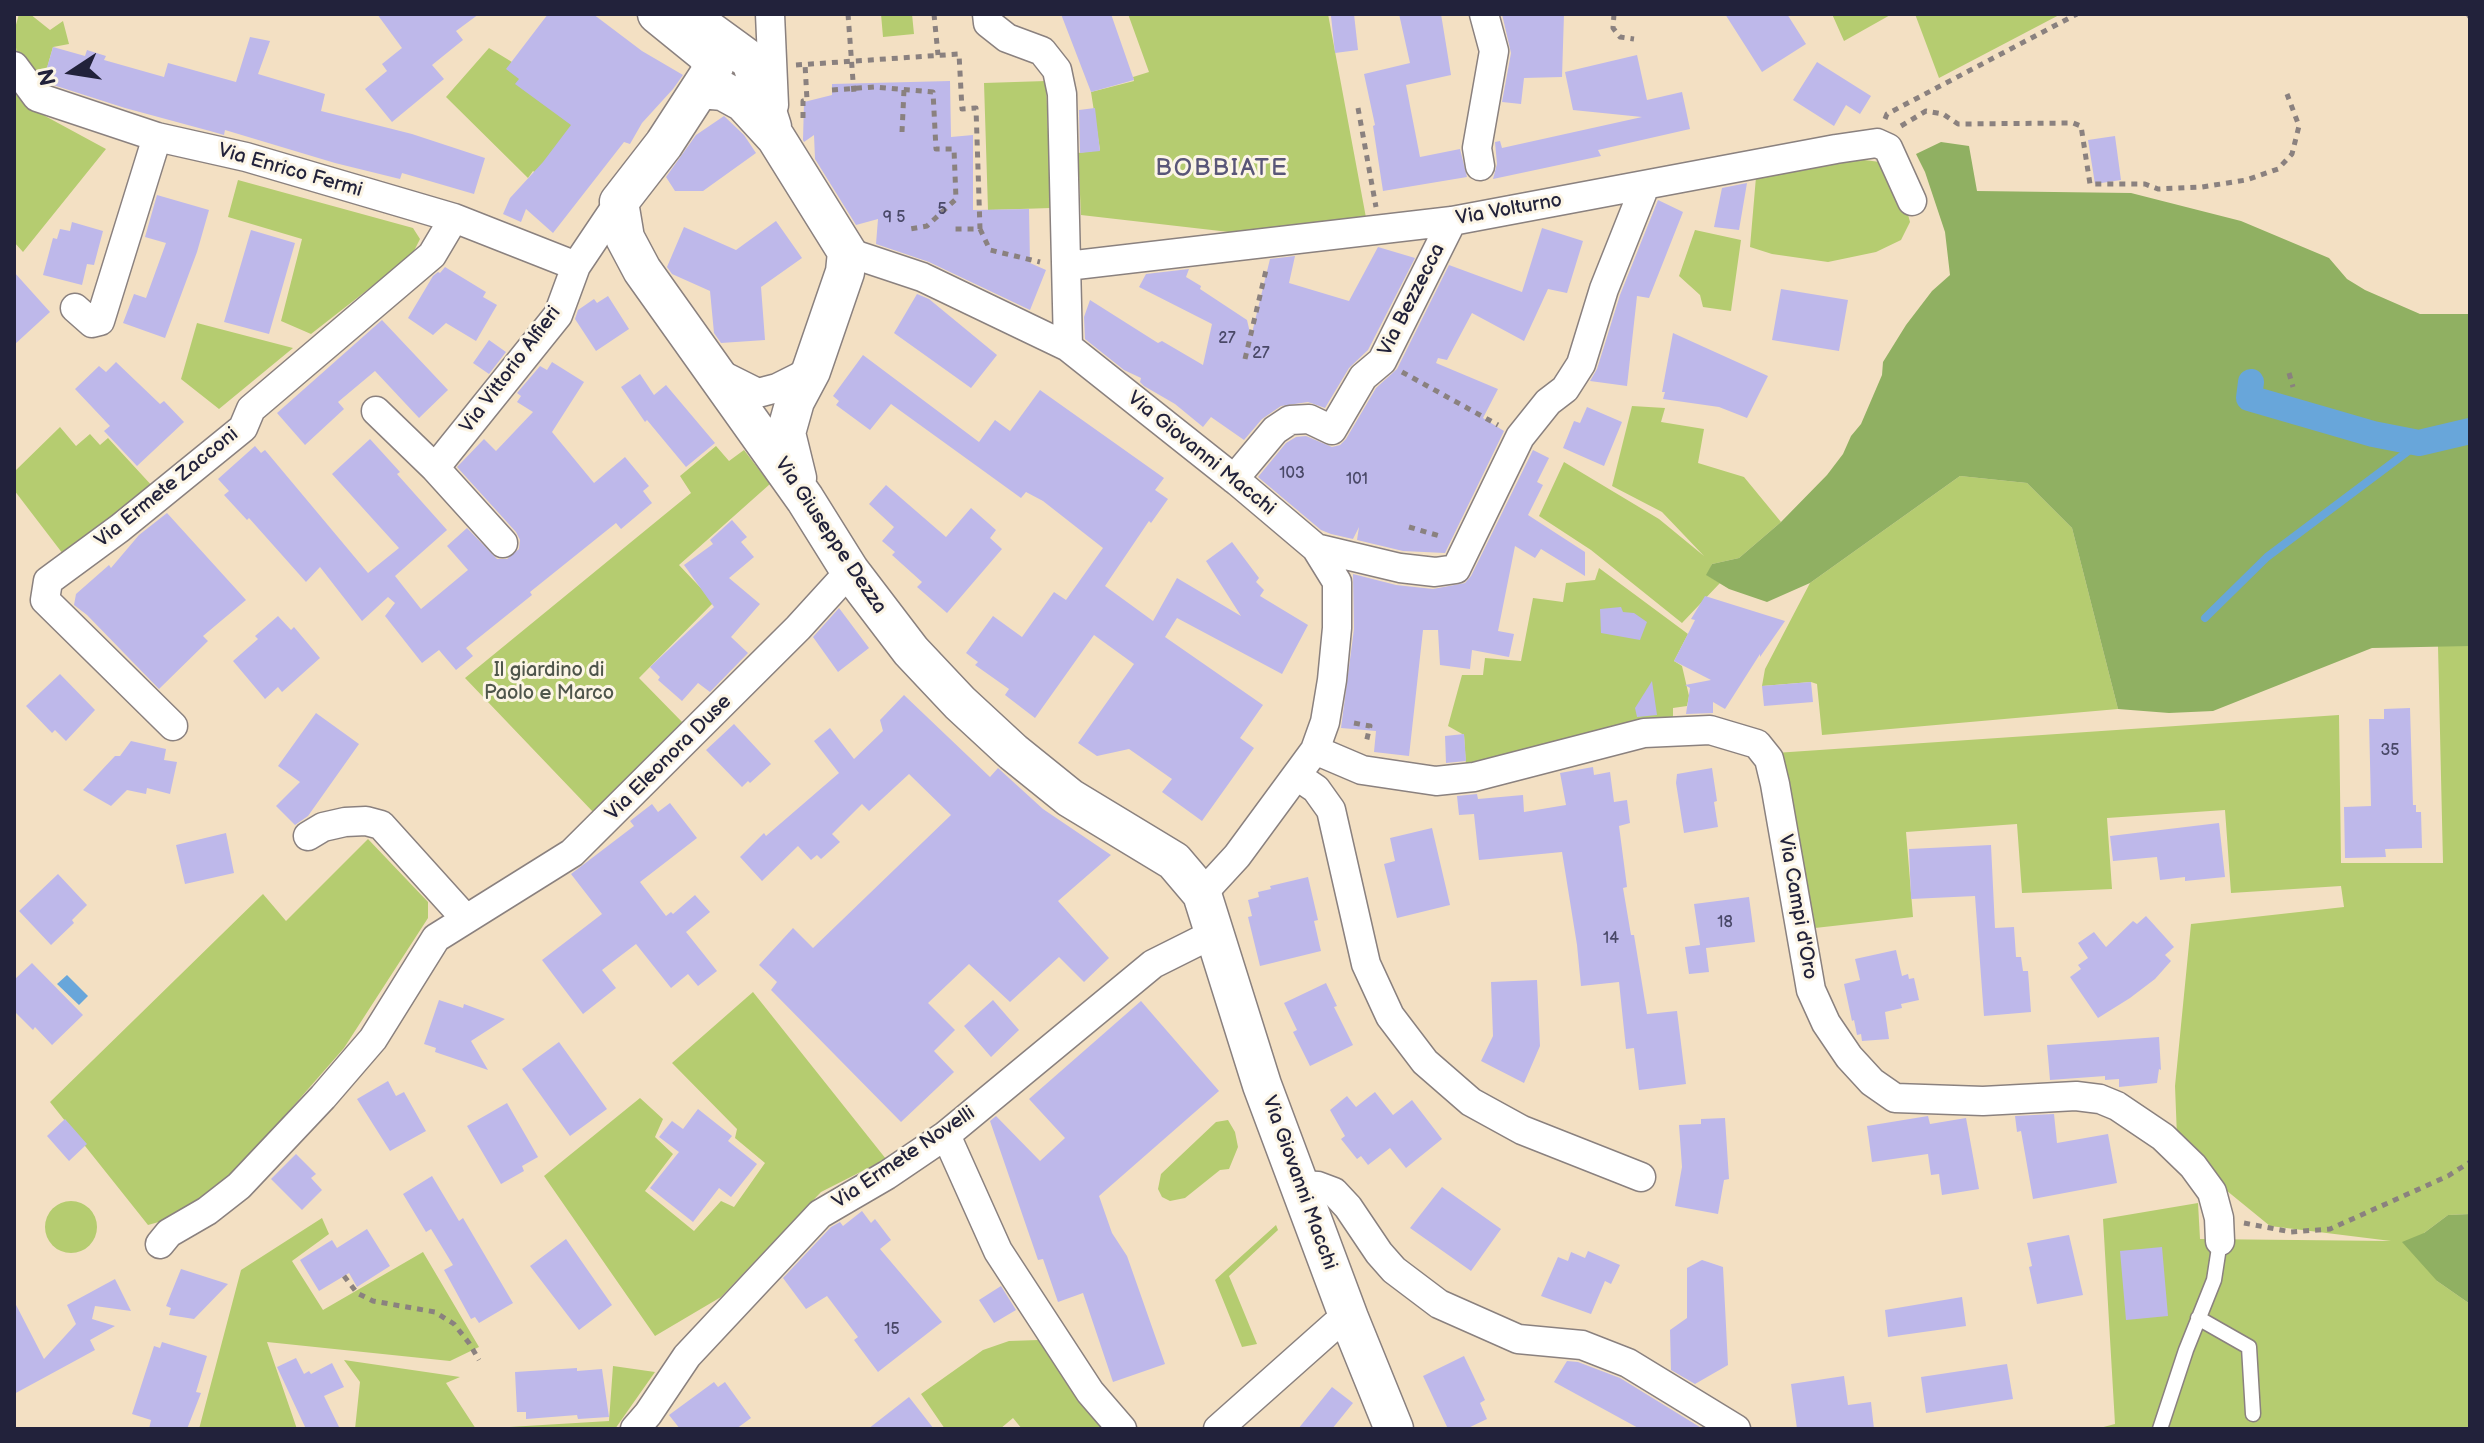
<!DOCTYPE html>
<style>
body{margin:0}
#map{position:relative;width:2484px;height:1443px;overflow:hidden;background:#f3e0c3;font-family:"Balsamiq Sans",sans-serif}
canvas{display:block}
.frame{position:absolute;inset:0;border:16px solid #22223b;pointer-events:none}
.north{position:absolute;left:32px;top:32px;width:80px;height:80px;-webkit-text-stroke:6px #fcf5e5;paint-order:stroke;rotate:258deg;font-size:22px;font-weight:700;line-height:32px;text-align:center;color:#22223b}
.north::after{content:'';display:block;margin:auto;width:28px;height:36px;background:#22223b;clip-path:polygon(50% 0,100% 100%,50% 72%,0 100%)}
</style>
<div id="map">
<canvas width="2484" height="1443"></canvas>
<div class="frame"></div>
<div class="north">N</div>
</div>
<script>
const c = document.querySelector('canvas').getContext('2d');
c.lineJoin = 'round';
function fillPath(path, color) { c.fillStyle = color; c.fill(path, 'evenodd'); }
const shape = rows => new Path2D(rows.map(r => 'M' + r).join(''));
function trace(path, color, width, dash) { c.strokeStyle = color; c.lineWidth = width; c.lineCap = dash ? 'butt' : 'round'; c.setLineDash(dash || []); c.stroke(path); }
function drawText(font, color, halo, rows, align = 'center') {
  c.font = font + ' "Balsamiq Sans",sans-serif'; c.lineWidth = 6; c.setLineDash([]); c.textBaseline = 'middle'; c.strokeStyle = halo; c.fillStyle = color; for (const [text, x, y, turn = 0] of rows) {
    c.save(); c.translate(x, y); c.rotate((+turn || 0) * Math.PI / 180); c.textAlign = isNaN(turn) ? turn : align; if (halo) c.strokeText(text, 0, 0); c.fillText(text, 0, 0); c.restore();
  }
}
fillPath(shape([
 [19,14,30,14,50,30,63,21,69,44,53,47,45,75,24,66,17,55,14,32],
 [881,14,912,14,914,34,883,37],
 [1128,14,1328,14,1367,223,1264,236,1081,215,1078,153,1100,150,1091,92,1134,81,1133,77,1149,72],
 [1832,14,1892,14,1844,41],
 [1915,14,2061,14,1939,78],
 [489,48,512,62,617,85,537,174,533,171,528,178,446,97],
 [1046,81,1051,208,988,210,984,83],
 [14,93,34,110,106,149,23,252,14,242],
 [1841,157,1880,162,1901,188,1910,222,1901,240,1876,252,1828,262,1772,254,1750,247,1756,177],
 [238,180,413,228,420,239,412,255,311,334,281,321,302,239,228,217],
 [1695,230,1741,240,1731,311,1703,307,1700,295,1679,276],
 [197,323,293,348,219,409,181,379],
 [1632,406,1665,408,1661,422,1704,429,1698,463,1744,477,1781,522,1739,558,1712,564,1707,575,1720,583,1682,623,1591,550,1539,516,1564,462,1659,519,1704,556,1662,512,1612,486],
 [60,427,76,446,90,434,100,445,108,438,154,488,63,554,14,490,14,472],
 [716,446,729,461,744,450,770,484,679,565,714,602,639,678,686,726,594,813,465,678,691,493,680,476],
 [1960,476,2027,483,2072,528,2118,709,1822,735,1817,684,1811,682,1762,686,1765,669,1810,583],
 [1599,568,1688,634,1674,661,1682,666,1689,696,1687,706,1673,708,1673,720,1466,766,1464,735,1448,726,1462,675,1483,675,1485,658,1521,661,1533,598,1563,602,1566,583,1595,580],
 [2438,646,2470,646,2470,1214,2448,1215,2424,1233,2437,1281,2470,1304,2470,1429,2096,1429,2115,1424,2103,1219,2198,1203,2200,1239,2391,1241,2270,1226,2221,1186,2177,1137,2175,1086,2191,924,2344,907,2341,886,2231,893,2225,810,2107,818,2112,889,2022,893,2017,824,1906,832,1913,917,1806,929,1775,753,2339,715,2341,863,2443,863],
 [368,839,428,902,428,918,344,1048,226,1183,173,1218,148,1225,50,1102,263,894,286,921],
 [753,992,886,1159,821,1192,721,1297,655,1336,544,1176,640,1098,663,1119,655,1137,673,1154,645,1191,694,1231,721,1201,734,1207,765,1163,735,1138,737,1129,672,1063],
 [1228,1120,1235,1132,1238,1147,1229,1169,1220,1170,1185,1198,1170,1201,1162,1197,1158,1189,1161,1174,1216,1122],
 '45 1227a26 26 0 1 1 52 0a26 26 0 1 1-52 0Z',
 [322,1218,329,1234,292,1261,323,1310,423,1252,479,1347,450,1361,267,1342,297,1429,199,1429,241,1270],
 [1276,1225,1278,1230,1229,1276,1257,1344,1242,1347,1215,1280],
 [1039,1340,1104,1429,1022,1429,1013,1418,1000,1429,945,1429,921,1394,983,1350,1009,1341],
 [344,1360,460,1377,446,1383,476,1429,609,1421,613,1366,655,1372,615,1429,355,1429,360,1382]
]), '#b5cc70');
fillPath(shape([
 [1941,142,1969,146,1977,191,2131,193,2241,221,2329,258,2347,279,2365,290,2420,314,2470,314,2470,646,2372,648,2213,711,2169,713,2118,709,2072,528,2027,483,1960,476,1810,583,1767,602,1729,589,1706,575,1712,564,1739,558,1781,522,1827,475,1843,454,1851,436,1861,424,1882,375,1883,362,1906,325,1932,291,1950,275,1945,232,1925,172,1916,154],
 [2470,1214,2470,1304,2437,1281,2402,1242,2424,1233,2448,1215]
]), '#90b062');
fillPath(shape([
 [67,975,88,996,79,1005,57,984]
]), '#68a6da');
trace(shape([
 [2205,618,2267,557,2419,443]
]), '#68a6da', 8);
trace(shape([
 [2251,382,2249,398,2373,434,2419,443,2470,431]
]), '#68a6da', 26);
fillPath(shape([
 [377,14,479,14,456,31,463,40,432,65,444,79,392,122,365,89,387,71,382,64,402,48],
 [548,14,593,14,642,51,683,75,673,89,642,123,630,144,624,142,553,233,526,209,521,222,503,214,510,198,543,162,571,125,515,84,519,79,506,69],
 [1061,14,1111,14,1134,80,1091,92],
 [1354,14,1358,50,1335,53,1331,16],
 [1399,14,1441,14,1451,75,1406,85,1410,106,1420,157,1460,149,1467,177,1383,191,1373,126,1375,125,1364,74,1410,63],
 [1502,14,1564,14,1562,77,1524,78,1521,104,1502,102,1511,53],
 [1725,14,1787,14,1806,44,1762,72],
 [250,37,270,41,258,74,325,94,321,111,412,134,485,158,474,194,402,173,400,179,335,163,225,130,224,135,210,131,125,108,47,83,44,78,53,47,85,56,87,50,106,56,104,60,164,77,168,63,236,82],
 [1637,55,1647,100,1682,92,1690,129,1598,150,1601,156,1493,179,1497,164,1495,142,1500,141,1502,148,1642,117,1573,110,1565,72],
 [1817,62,1871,96,1860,114,1846,105,1834,126,1793,100],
 [950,81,951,137,973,135,973,210,1029,209,1030,263,1046,270,1030,310,929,262,876,244,878,219,856,225,815,159,814,135,804,142,803,140,804,102,832,95,832,84],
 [1095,108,1100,151,1080,153,1079,110],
 [724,116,744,135,756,153,703,191,675,191,666,177,696,135],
 [2115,136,2121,180,2095,184,2088,140],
 [1747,183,1739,230,1714,227,1722,188],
 [157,195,209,210,197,252,165,338,123,323,134,294,146,298,166,243,145,237],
 [1658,200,1683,212,1649,298,1637,296,1627,386,1590,381,1597,369,1620,295],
 [776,221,802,258,761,287,765,340,721,343,714,333,710,291,672,274,667,267,684,227,736,250],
 [72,222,103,231,94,265,87,264,82,285,43,275,53,238,57,239,60,229,70,231],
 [1542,228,1583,241,1567,293,1548,289,1524,341,1472,313,1447,360,1438,358,1436,363,1498,389,1483,418,1504,431,1445,553,1403,551,1357,540,1359,527,1353,539,1331,534,1321,530,1258,477,1286,443,1296,437,1306,436,1332,447,1340,445,1346,439,1376,388,1397,369,1449,265,1522,292],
 [251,230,295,243,269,334,224,322],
 [1378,247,1415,258,1368,350,1349,368,1325,408,1308,402,1281,406,1262,419,1244,440,1211,417,1203,427,1175,404,1144,386,1140,382,1141,378,1124,370,1085,339,1084,317,1090,300,1158,343,1162,341,1203,365,1212,324,1139,287,1146,274,1189,269,1186,277,1201,286,1200,289,1247,320,1251,337,1270,259,1295,256,1289,283,1349,301],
 [445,267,486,292,483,297,497,305,476,341,446,323,433,335,408,318,433,276,438,272,440,273],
 [14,272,50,312,14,345],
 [1781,289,1848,300,1839,351,1772,340],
 [917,294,929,299,997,355,971,388,894,333],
 [608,296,629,329,596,351,575,319,578,310,594,299,597,303],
 [382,320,448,390,419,418,375,371,338,402,344,409,305,445,277,413],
 [1673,333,1768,376,1747,418,1719,407,1663,399,1665,392,1662,392],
 [489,340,506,352,489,374,473,363],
 [863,355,979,442,995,420,1010,431,1040,390,1164,478,1155,490,1168,499,1151,523,1149,521,1105,586,1153,621,1177,578,1241,616,1206,561,1232,542,1259,578,1256,582,1264,590,1260,596,1308,625,1282,674,1177,618,1165,637,1263,705,1240,738,1254,748,1202,821,1162,792,1172,779,1129,749,1097,756,1078,743,1134,664,1094,635,1035,718,1005,695,1009,689,975,665,978,662,966,653,993,616,1022,637,1054,592,1066,600,1103,548,1043,501,1026,492,1021,498,891,404,870,430,836,405,839,401,833,396],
 [116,362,160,404,164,401,184,422,137,466,104,431,110,426,75,389,99,366,106,372],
 [552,362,584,382,552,432,594,483,625,457,649,486,643,491,652,503,621,529,616,523,530,592,532,595,466,648,473,656,456,670,439,650,422,663,385,616,395,603,388,597,362,621,320,567,306,582,249,518,247,520,224,495,229,491,218,479,255,446,261,453,265,450,368,573,399,548,332,474,370,439,400,472,397,474,447,530,395,576,421,609,468,570,447,546,467,528,497,559,507,559,519,549,520,540,516,532,457,467,484,439,496,451,533,412,517,402,521,396,517,393,540,366,547,370],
 [640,374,654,395,666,385,715,443,686,467,647,420,645,422,621,387],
 [1587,407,1622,422,1604,466,1563,448,1574,421,1580,423],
 [1533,450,1549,458,1537,482,1543,485,1528,515,1585,552,1585,576,1541,549,1535,558,1515,546,1498,631,1514,634,1509,657,1472,650,1470,669,1440,665,1438,630,1423,630,1409,756,1374,752,1376,731,1341,728,1354,629,1353,574,1396,585,1433,589,1465,583,1471,576],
 [886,485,946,537,971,508,996,530,990,538,1002,549,947,613,917,587,922,582,892,555,895,552,882,541,894,527,869,504],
 [167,513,246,600,203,636,208,641,159,689,87,615,74,605,76,594,109,565,111,568,139,535],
 [732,520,747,537,741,542,754,557,729,578,760,604,731,637,748,653,710,692,698,683,682,701,658,680,660,677,650,667,714,607,684,565,713,544,710,540],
 [1705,596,1785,621,1760,657,1760,654,1725,709,1713,702,1713,713,1686,714,1690,688,1685,685,1711,680,1674,661,1695,620,1691,619],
 [1621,607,1623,612,1634,613,1647,622,1640,640,1601,633,1600,609],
 [839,608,869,648,838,672,813,637],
 [278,616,291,630,294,627,320,658,282,692,278,687,265,699,233,661,258,639,255,636],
 [60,674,95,710,66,741,55,730,52,733,26,706],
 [1652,681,1657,715,1637,717,1635,708],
 [1811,682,1813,702,1764,706,1762,686],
 [904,695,990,777,998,768,1043,809,1111,855,1058,901,1109,958,1084,982,1059,957,1010,1002,969,964,928,1003,955,1030,934,1051,954,1072,901,1122,771,990,777,982,759,965,793,928,813,948,951,815,909,774,869,811,862,804,832,834,840,842,821,859,817,855,811,860,798,846,762,881,740,857,764,833,766,836,839,773,814,741,830,728,854,759,883,731,880,720],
 [2410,708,2413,805,2416,805,2416,812,2421,812,2422,848,2385,849,2386,857,2345,858,2344,807,2371,806,2369,719,2384,719,2384,709],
 [316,713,359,744,308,816,295,825,276,806,300,782,278,766],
 [734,724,771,764,750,783,748,781,742,787,706,750],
 [1464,734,1466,761,1446,763,1445,736],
 [131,741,166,749,164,760,177,762,170,794,147,788,146,794,127,790,111,806,83,790,115,756,120,756],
 [1593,767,1594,775,1610,772,1614,802,1627,800,1630,823,1619,826,1627,887,1623,888,1631,935,1634,935,1647,1014,1677,1011,1686,1084,1639,1090,1634,1048,1626,1049,1619,982,1581,986,1577,945,1562,852,1479,860,1474,814,1459,815,1457,796,1477,794,1478,799,1523,795,1524,812,1566,805,1560,773],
 [1712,768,1717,801,1714,802,1718,827,1684,833,1676,783,1677,774],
 [670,803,697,838,640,882,666,916,671,912,673,914,695,895,710,912,686,932,717,971,698,986,688,974,671,988,636,944,602,970,616,988,583,1014,542,960,602,914,571,874,634,826,630,821,652,804,658,812],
 [2219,823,2225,877,2185,881,2185,877,2160,880,2157,857,2113,861,2110,836],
 [1432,828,1450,905,1397,918,1384,864,1395,861,1390,838],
 [226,833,234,873,185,884,176,845],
 [1991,845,1995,928,2014,927,2016,957,2021,957,2023,971,2028,971,2031,1012,1984,1016,1975,896,1911,899,1909,849],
 [58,874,87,905,72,920,74,923,51,945,19,911],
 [1308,877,1318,920,1314,921,1321,951,1260,966,1248,917,1252,916,1248,900,1259,897,1258,892,1271,889,1270,886],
 [1749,897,1755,942,1706,948,1709,972,1689,974,1685,947,1700,945,1694,904],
 [2146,916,2174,947,2165,955,2171,961,2155,979,2130,998,2098,1018,2070,977,2081,969,2078,965,2088,958,2078,943,2094,932,2106,947,2133,921,2137,924],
 [1896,950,1902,976,1908,974,1909,979,1914,978,1919,1000,1901,1004,1902,1008,1885,1012,1889,1039,1862,1041,1861,1034,1857,1035,1854,1020,1852,1021,1844,984,1860,980,1855,959],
 [32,963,83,1015,52,1045,35,1027,33,1030,14,1011,14,980],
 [1537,980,1540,1046,1524,1083,1481,1061,1493,1036,1491,982],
 [1326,983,1337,1006,1334,1007,1353,1045,1310,1066,1293,1032,1297,1030,1284,1003],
 [439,1000,463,1008,464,1004,505,1019,471,1041,488,1070,435,1052,436,1048,424,1044],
 [993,1000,1019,1030,991,1057,964,1026],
 [1141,1001,1219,1091,1099,1196,1112,1233,1127,1256,1165,1364,1113,1382,1083,1293,1058,1302,1043,1259,1038,1260,990,1121,996,1116,1040,1161,1065,1138,1029,1099],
 [2159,1037,2161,1070,2159,1069,2157,1083,2119,1087,2119,1079,2105,1080,2105,1076,2050,1080,2047,1045],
 [559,1042,607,1109,570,1136,522,1069],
 [388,1081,396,1096,404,1092,426,1131,390,1151,357,1099],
 [1375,1092,1393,1115,1412,1100,1442,1139,1406,1168,1390,1148,1368,1165,1361,1156,1357,1159,1341,1139,1345,1136,1330,1110,1347,1096,1356,1107],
 [507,1103,538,1157,522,1166,524,1171,501,1184,467,1126],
 [698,1109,732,1136,728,1141,757,1164,731,1197,719,1188,693,1222,650,1188,679,1152,659,1137,672,1121,683,1129],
 [2054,1114,2057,1143,2108,1134,2117,1183,2033,1199,2021,1131,2017,1132,2015,1116],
 [1928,1116,1930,1124,1966,1118,1979,1189,1942,1195,1939,1174,1931,1175,1928,1154,1872,1162,1867,1126],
 [1725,1118,1729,1179,1724,1180,1718,1214,1675,1206,1682,1167,1679,1125,1701,1124,1701,1119],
 [65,1119,87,1144,69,1161,47,1136],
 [296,1154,316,1174,311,1178,322,1190,302,1210,271,1179],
 [432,1176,459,1221,463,1218,513,1303,479,1323,475,1317,471,1319,444,1270,453,1265,431,1229,426,1232,403,1194],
 [1442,1187,1501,1229,1471,1271,1410,1228],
 [862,1211,871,1223,875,1219,891,1240,880,1249,942,1322,878,1372,854,1340,858,1337,827,1296,806,1309,783,1278,831,1227,840,1222,843,1226],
 [367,1229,390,1266,357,1287,349,1273,319,1291,300,1260,332,1240,337,1248],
 [2069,1235,2083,1295,2037,1304,2029,1267,2032,1266,2027,1243],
 [566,1239,612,1305,579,1330,530,1266],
 [2162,1247,2168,1316,2126,1320,2120,1251],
 [1588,1251,1620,1265,1611,1284,1605,1281,1591,1314,1541,1296,1558,1257,1568,1261,1571,1252,1585,1258],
 [1702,1260,1723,1267,1728,1365,1695,1384,1671,1370,1670,1330,1687,1318,1687,1268],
 [181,1269,228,1284,194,1319,169,1315,171,1308,166,1306],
 [115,1279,131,1311,95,1306,92,1319,115,1326,90,1340,95,1350,14,1394,14,1301,44,1359,76,1324,67,1305],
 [1001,1286,1016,1310,994,1323,979,1300],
 [1962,1297,1966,1326,1888,1337,1885,1310],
 [162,1342,207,1356,196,1392,201,1393,187,1429,149,1429,151,1420,132,1414,154,1346,160,1348],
 [1464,1356,1485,1400,1480,1403,1487,1419,1466,1429,1448,1429,1423,1376],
 [296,1358,304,1374,309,1371,311,1374,332,1363,344,1387,324,1396,340,1429,306,1429,277,1367],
 [1567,1361,1578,1362,1620,1378,1703,1429,1640,1429,1554,1382],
 [2007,1364,2013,1399,1926,1413,1921,1377],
 [577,1368,577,1371,602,1369,609,1417,578,1419,577,1415,526,1419,526,1412,517,1412,515,1372],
 [1844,1376,1848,1405,1871,1402,1874,1429,1797,1429,1791,1384],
 [714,1382,718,1387,725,1382,751,1418,736,1429,680,1429,669,1415],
 [1332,1387,1353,1403,1332,1429,1298,1429],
 [909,1397,934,1429,868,1429]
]), '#beb8ea');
const lane = shape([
 [2198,1318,2249,1347,2253,1414],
 [2160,1429,2186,1350,2214,1280,2220,1241]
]);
const street = shape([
 [770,14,774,105],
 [987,14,988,23,1007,38,1042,51,1057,70,1062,94,1068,347,1238,482,1316,548,1337,582,1337,628,1332,680,1325,722,1315,750,1237,856,1202,894],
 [14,66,37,97,157,137,246,157,454,218,576,266],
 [1480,166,1477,148,1494,51,1484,14],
 [847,252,922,277,1068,347],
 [1067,266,1452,221,1836,149,1877,143,1888,148,1912,201],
 [75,308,92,323,100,321,157,137],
 [718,373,758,393,777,388,811,371],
 [376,411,435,468,503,543],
 [435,468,558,315,576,266,619,202],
 [1234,479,1275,430,1290,420,1309,419,1332,430,1363,377,1382,361,1452,221],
 [1316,548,1400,568,1435,572,1456,569,1520,437,1548,402,1565,389,1581,364,1604,289,1645,186],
 [173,726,45,600,48,581,120,528,243,428,251,409,432,255,454,218],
 [1315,750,1362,770,1436,781,1474,777,1644,733,1710,730,1757,744,1769,759,1775,784,1811,990,1826,1023,1849,1057,1872,1082,1895,1098,1983,1101,2076,1096,2100,1099,2117,1106,2163,1137,2193,1166,2212,1192,2219,1218,2220,1241],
 [1297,776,1316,789,1331,810,1366,964,1390,1016,1425,1062,1471,1102,1522,1130,1641,1177],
 [308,836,323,827,345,822,366,821,381,825,465,918],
 [946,1135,998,1251,1090,1392,1122,1429],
 [1300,1185,1318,1186,1334,1192,1348,1207,1379,1253,1394,1270,1439,1304,1518,1339,1582,1345,1628,1363,1736,1429],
 [160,1244,169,1233,207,1211,239,1186,323,1097,373,1039,436,938,572,853,798,628,850,571],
 [635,1429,648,1414,687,1356,820,1214,887,1175,946,1135,1153,964,1215,933],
 [1218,1429,1335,1325,1349,1318]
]);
const secondary = shape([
 [657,14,705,53,714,67,664,144,619,202,625,238,642,270,805,499,850,571,911,651,960,703,1013,752,1070,798,1174,861,1202,894,1262,1085,1349,1318,1394,1429],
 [692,18,751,61,772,127],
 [701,89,723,91,743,102,776,138,847,252,845,272,811,371,795,401,786,433,797,478]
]);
trace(lane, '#8a817f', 17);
trace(street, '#8a817f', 31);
trace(secondary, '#8a817f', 41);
trace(shape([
 [848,14,854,94],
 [934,14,938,55],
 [1614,14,1613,28,1620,37,1634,39],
 [2468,14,2470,17],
 [796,65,959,54,962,109,976,108,980,229,950,229],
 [832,90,874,87,933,92,936,149,954,149,956,199,927,226,910,229],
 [1358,108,1376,207],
 [803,118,803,101,807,100,805,64],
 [1885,119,1887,114,2077,14],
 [1901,126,1926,111,1943,114,1958,124,2073,123,2081,126,2090,184,2145,184,2158,189,2202,187,2246,180,2278,169,2292,154,2299,126,2287,94],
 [902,132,904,90],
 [980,229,990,250,1040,262],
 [1245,359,1267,266],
 [1402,372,1498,425],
 [2289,373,2293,387],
 [1409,527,1443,537],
 [1354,723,1370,726,1366,743],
 [2244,1223,2291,1232,2330,1229,2448,1176,2470,1162],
 [344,1276,357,1293,373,1301,435,1312,454,1324,469,1343,479,1360]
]), '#8a817f', 5, [6, 6]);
trace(lane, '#fff', 14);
trace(street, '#fff', 28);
trace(secondary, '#fff', 38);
drawText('16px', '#494867', null, [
 ["5",942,210],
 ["9 5",894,218],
 ["27",1227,339],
 ["27",1261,354],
 ["103",1292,474],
 ["101",1357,480],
 ["35",2390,751],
 ["18",1725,923],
 ["14",1611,939],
 ["15",892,1330]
]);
drawText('20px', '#22223b', '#fcf5e5', [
 ["Via Enrico Fermi",290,171,16],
 ["Via Volturno",1509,210,-10],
 ["Via Bezzecca",1412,300,-63],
 ["Via Vittorio Alfieri",511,370,-53],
 ["Via Giovanni Macchi",1201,454,39],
 ["Via Ermete Zacconi",167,488,-39],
 ["Via Giuseppe Dezza",830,536,56],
 ["Via Eleonora Duse",669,758,-45],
 ["Via Campi d'Oro",1797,907,80],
 ["Via Ermete Novelli",904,1158,-34],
 ["Via Giovanni Macchi",1299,1183,70]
]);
drawText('20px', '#4e554b', '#fcf5e5', [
 ["Il giardino di",549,671],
 ["Paolo e Marco",549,694]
]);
c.letterSpacing = '2px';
drawText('24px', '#595678', '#fcf5e5', [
 ["BOBBIATE",1222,169]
]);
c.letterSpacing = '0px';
</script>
